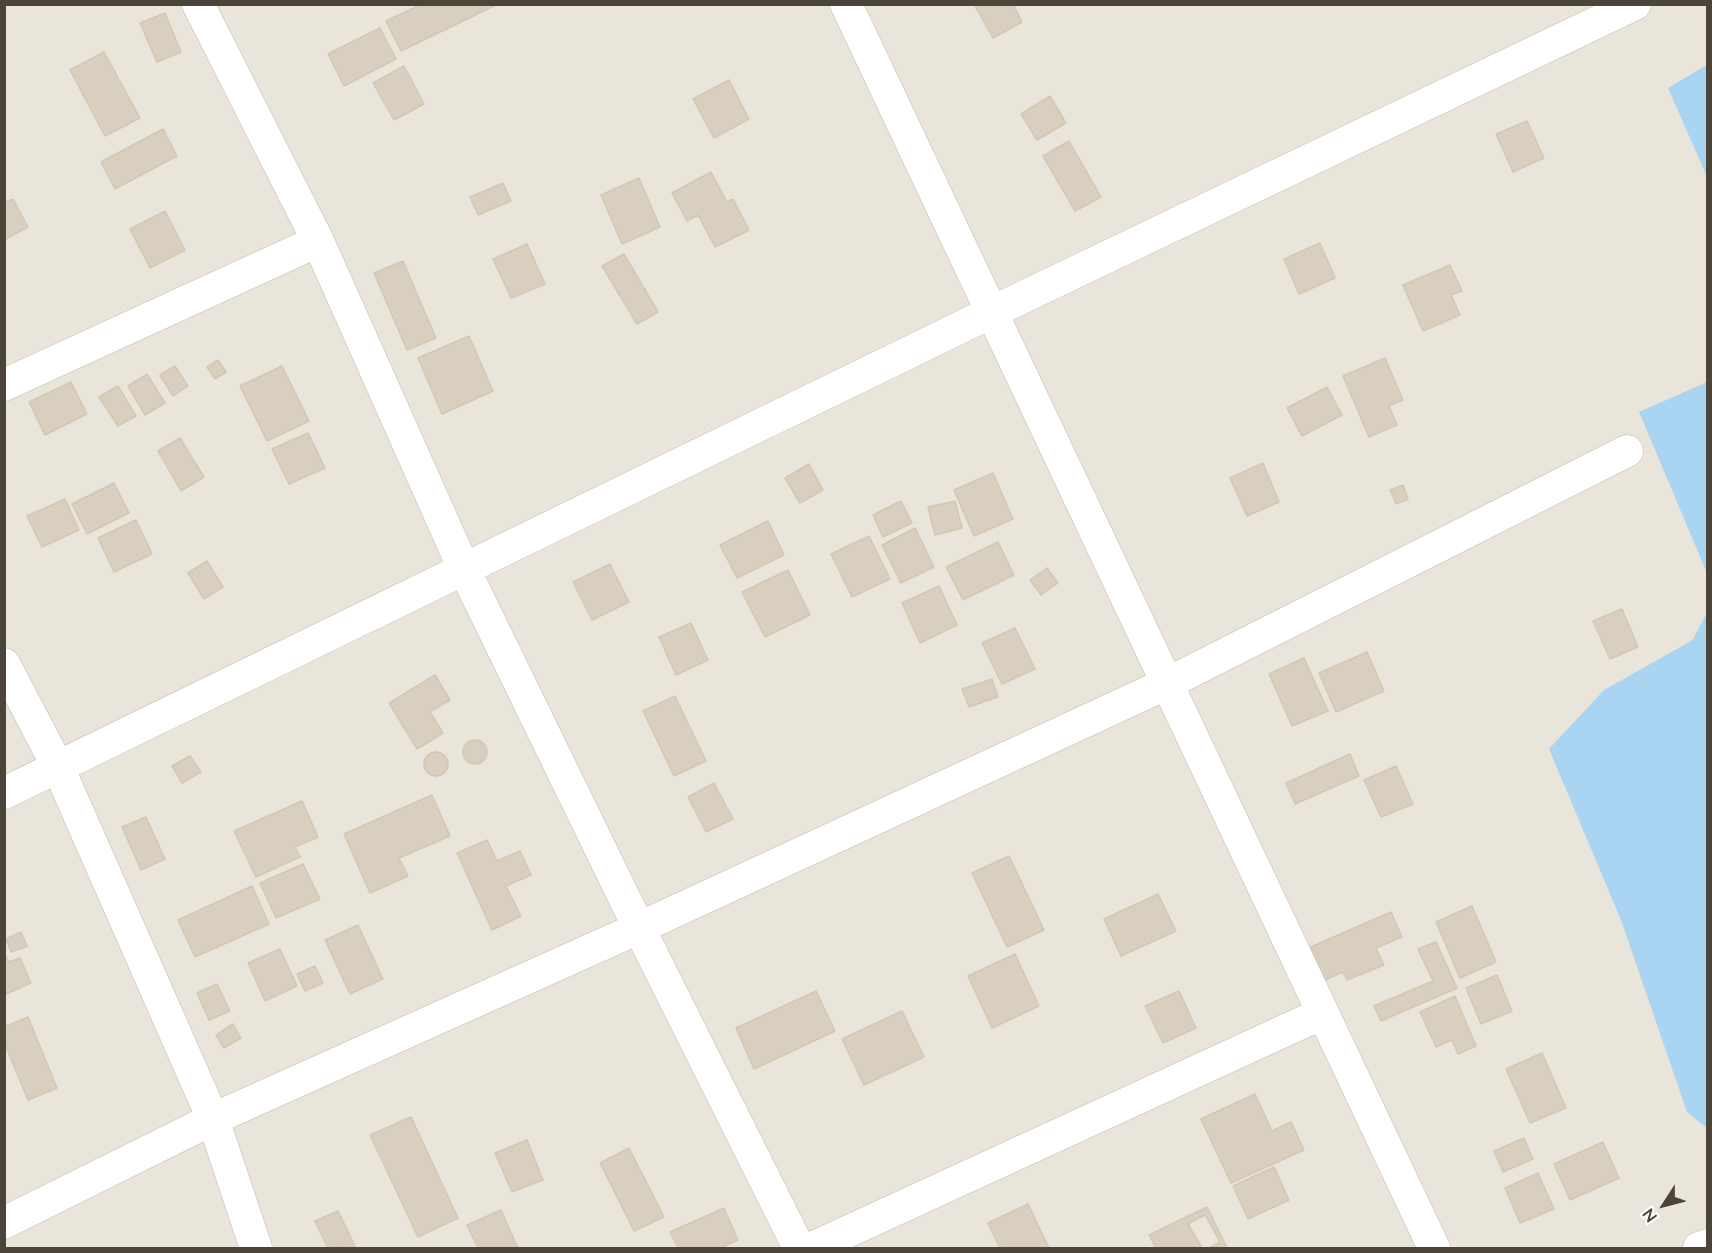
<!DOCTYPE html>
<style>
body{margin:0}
#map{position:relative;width:1712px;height:1253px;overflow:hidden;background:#f6f3ec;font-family:Lato,sans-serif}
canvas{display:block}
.frame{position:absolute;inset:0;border:6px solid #4b4439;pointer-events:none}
.north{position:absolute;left:1634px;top:1175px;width:60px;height:60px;-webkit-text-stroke:4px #fff;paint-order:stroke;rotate:234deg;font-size:16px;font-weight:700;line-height:24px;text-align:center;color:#4b4439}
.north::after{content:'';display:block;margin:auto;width:21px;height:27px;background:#4b4439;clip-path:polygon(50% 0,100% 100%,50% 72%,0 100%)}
</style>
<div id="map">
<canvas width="1712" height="1253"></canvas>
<div class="frame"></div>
<div class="north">N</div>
</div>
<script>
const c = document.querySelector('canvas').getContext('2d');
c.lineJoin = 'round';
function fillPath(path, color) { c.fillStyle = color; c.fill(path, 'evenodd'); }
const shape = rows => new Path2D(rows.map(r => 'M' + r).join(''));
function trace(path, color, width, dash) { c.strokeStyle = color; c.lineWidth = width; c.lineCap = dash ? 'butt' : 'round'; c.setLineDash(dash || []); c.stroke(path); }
fillPath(shape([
 [5,5,1707,5,1707,1248,5,1248]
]), '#eae5da');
fillPath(shape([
 [1707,65,1707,177,1668,88],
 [1707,382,1707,573,1639,412],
 [1707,632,1707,1128,1687,1112,1621,920,1549,749,1604,690]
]), '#a9d4f2');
trace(shape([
 [1694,647,1708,620]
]), '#a9d4f2', 9);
const building = shape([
 [422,4,498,4,401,51,386,21,422,4],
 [974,4,1013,4,1022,22,993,38,974,4],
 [165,13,181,52,157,62,140,23,165,13],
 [380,28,396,59,344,86,328,54,380,28],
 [104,52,140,118,105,136,70,70,104,52],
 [404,66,424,104,394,120,373,83,404,66],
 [729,80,749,119,714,138,693,99,729,80],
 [1050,96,1066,123,1037,140,1021,114,1050,96],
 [1527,121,1544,158,1513,172,1496,134,1527,121],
 [163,129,177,156,115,189,101,162,163,129],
 [1069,141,1101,197,1075,211,1043,156,1069,141],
 [711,172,727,202,733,199,749,230,715,247,698,215,687,221,672,193,711,172],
 [639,178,660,227,622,244,601,195,639,178],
 [503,183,511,201,478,215,470,197,503,183],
 [13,199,28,227,4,240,4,203,13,199],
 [165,211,185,250,150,268,130,229,165,211],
 [1320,243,1335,278,1299,294,1284,259,1320,243],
 [527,244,545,284,511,298,493,259,527,244],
 [624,254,658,312,637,324,602,266,624,254],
 [403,261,436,338,407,350,374,273,403,261],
 [1450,265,1462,291,1451,295,1460,315,1423,331,1403,285,1450,265],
 [469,336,493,391,442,414,418,358,469,336],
 [1385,358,1403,400,1389,406,1397,425,1369,437,1343,376,1385,358],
 [218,360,226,372,215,379,207,367,218,360],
 [175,366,188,386,173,396,160,375,175,366],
 [282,366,309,421,267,441,240,386,282,366],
 [147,374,165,403,145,415,128,386,147,374],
 [71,382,87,414,45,435,29,402,71,382],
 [118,386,136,416,118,426,99,397,118,386],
 [1327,387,1342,415,1302,436,1287,408,1327,387],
 [308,433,325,468,289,484,272,449,308,433],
 [180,438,204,477,181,491,158,451,180,438],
 [1263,463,1279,502,1247,516,1230,478,1263,463],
 [809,464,823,490,800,503,785,478,809,464],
 [993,473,1013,519,974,536,954,490,993,473],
 [114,483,129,513,87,534,72,504,114,483],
 [1403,485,1408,499,1396,504,1390,490,1403,485],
 [65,499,79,530,42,547,27,516,65,499],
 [901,501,912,523,883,537,873,515,901,501],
 [955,501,962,528,935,535,928,507,955,501],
 [136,520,152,554,114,572,98,538,136,520],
 [768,521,784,555,737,578,720,545,768,521],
 [915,528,934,567,901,583,882,545,915,528],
 [869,536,890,579,852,597,831,554,869,536],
 [998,542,1014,575,963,600,946,567,998,542],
 [207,561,223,587,204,599,188,573,207,561],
 [610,564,629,602,592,620,573,582,610,564],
 [1047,568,1058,583,1041,595,1030,580,1047,568],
 [788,570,810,615,765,637,742,592,788,570],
 [939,586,957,625,920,643,902,603,939,586],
 [1622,609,1638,647,1610,659,1593,621,1622,609],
 [691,623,708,660,676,675,659,637,691,623],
 [1015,628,1035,669,1002,684,982,643,1015,628],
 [1367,652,1384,691,1336,712,1319,673,1367,652],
 [1304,658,1328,711,1292,726,1269,674,1304,658],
 [435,675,450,700,430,712,443,733,417,749,389,703,435,675],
 [992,679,998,697,969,707,962,689,992,679],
 [675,696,706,761,674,776,643,711,675,696],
 '463 752a12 12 0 1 1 24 0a12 12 0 1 1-24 0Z',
 '424 764a12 12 0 1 1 24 0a12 12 0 1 1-24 0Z',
 [1350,754,1359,776,1295,804,1286,783,1350,754],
 [190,756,201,772,182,783,172,766,190,756],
 [1396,766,1413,804,1381,817,1364,780,1396,766],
 [714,783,733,819,706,832,688,797,714,783],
 [432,795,450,836,399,858,408,876,370,893,344,834,432,795],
 [302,801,318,837,295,847,300,857,256,877,234,831,302,801],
 [146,817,165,859,141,870,122,827,146,817],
 [487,840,497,861,520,851,531,875,506,886,521,916,492,930,457,853,487,840],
 [1009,856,1044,930,1007,947,972,873,1009,856],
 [303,864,320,899,276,918,260,883,303,864],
 [252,886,269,924,195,957,178,920,252,886],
 [1158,894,1176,931,1121,956,1104,919,1158,894],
 [1472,906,1496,962,1460,978,1436,922,1472,906],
 [1391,912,1402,937,1376,948,1384,965,1347,980,1343,972,1320,982,1306,949,1391,912],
 [358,925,383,979,350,994,325,940,358,925],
 [21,932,27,946,11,952,6,939,21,932],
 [1436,942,1457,988,1381,1021,1374,1006,1433,981,1418,949,1436,942],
 [280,949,297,986,265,1001,248,963,280,949],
 [4,952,9,962,20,958,31,983,4,995,4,952],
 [1015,954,1039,1006,992,1028,968,976,1015,954],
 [315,966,323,983,305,991,297,974,315,966],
 [1497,975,1512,1011,1481,1024,1466,988,1497,975],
 [217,984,230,1011,209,1020,197,993,217,984],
 [816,991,835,1031,754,1069,736,1028,816,991],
 [1179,991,1196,1028,1163,1043,1145,1006,1179,991],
 [1455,996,1476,1046,1458,1054,1452,1040,1436,1047,1420,1012,1455,996],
 [902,1011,924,1057,864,1085,842,1039,902,1011],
 [28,1017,57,1088,28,1100,4,1042,4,1027,28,1017],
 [233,1024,241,1038,224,1048,216,1035,233,1024],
 [1542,1053,1566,1108,1530,1123,1506,1069,1542,1053],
 [1255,1094,1272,1131,1291,1122,1304,1150,1231,1183,1201,1119,1255,1094],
 [411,1117,458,1218,418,1237,370,1135,411,1117],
 [1524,1138,1533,1159,1503,1172,1494,1151,1524,1138],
 [527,1140,543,1180,512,1192,495,1153,527,1140],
 [1603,1142,1619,1178,1570,1200,1554,1164,1603,1142],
 [629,1148,664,1217,634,1231,600,1163,629,1148],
 [1274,1167,1289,1200,1248,1219,1233,1186,1274,1167],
 [1538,1173,1554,1209,1520,1223,1505,1188,1538,1173],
 [1028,1204,1049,1248,1000,1248,988,1223,1028,1204],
 [1207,1207,1227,1248,1209,1248,1220,1242,1205,1215,1188,1224,1202,1248,1156,1248,1149,1235,1207,1207],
 [724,1208,738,1240,720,1248,678,1248,670,1232,724,1208],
 [501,1210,518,1248,478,1248,467,1225,501,1210],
 [338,1211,356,1248,328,1248,315,1221,338,1211]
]);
fillPath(building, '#d8cfc1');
trace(building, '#d3c7b4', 1.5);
const street = shape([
 [198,4,318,241,464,569,639,928,799,1248],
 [846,4,1434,1248],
 [4,385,318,241],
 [4,664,58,767,213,1119,256,1248],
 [4,793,992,312,1635,4],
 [4,1223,213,1119,639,928,1168,683,1627,451],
 [812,1248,1323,1013],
 [1699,1248,1708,1245]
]);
trace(street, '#c2bbae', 33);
trace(street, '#fff', 32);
</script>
